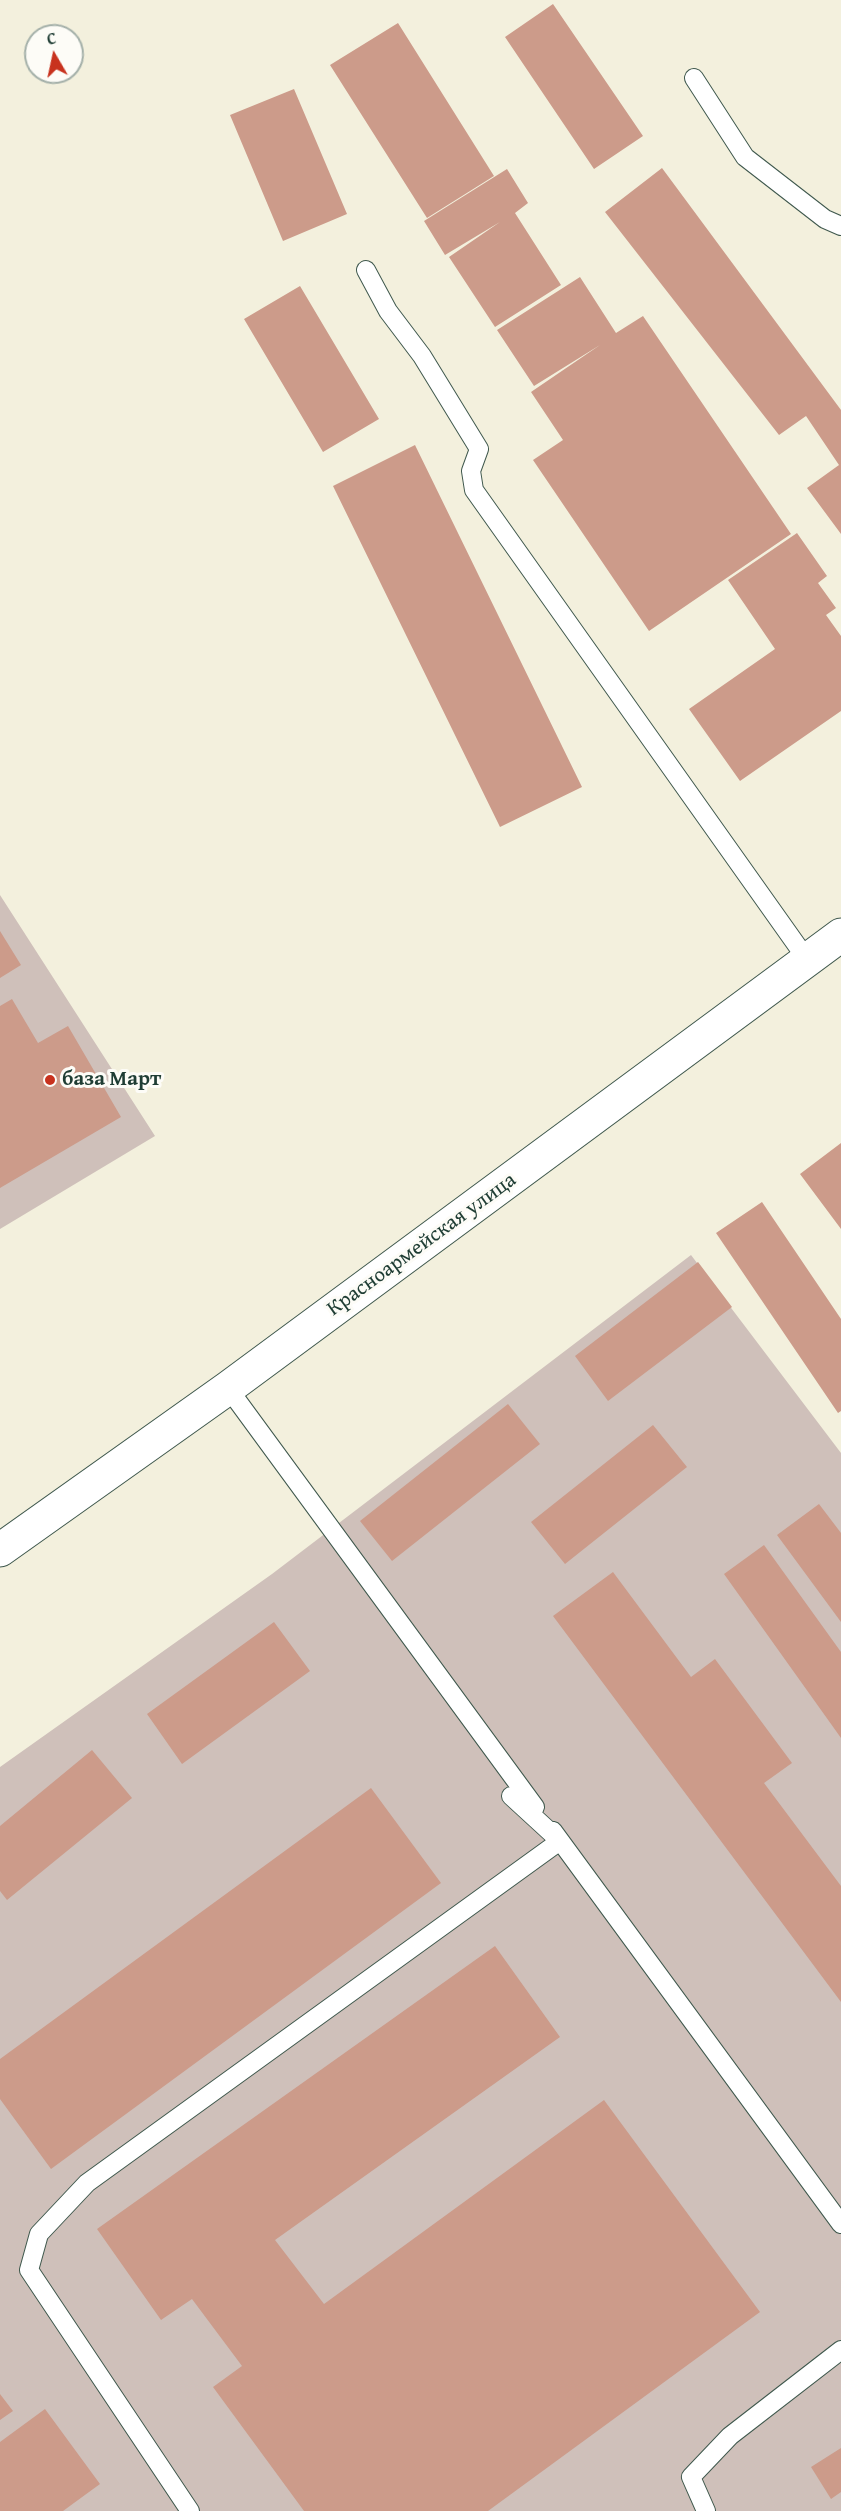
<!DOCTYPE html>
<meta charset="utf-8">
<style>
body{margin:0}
#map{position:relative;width:841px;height:2511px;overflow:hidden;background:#f3f0dd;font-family:"Gentium Book Plus",serif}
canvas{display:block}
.north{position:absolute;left:24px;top:24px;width:60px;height:60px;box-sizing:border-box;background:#fdfcf7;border:2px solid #a4b0a9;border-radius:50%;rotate:351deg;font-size:16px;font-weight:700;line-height:24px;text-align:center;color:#1f3d34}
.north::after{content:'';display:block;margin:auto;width:21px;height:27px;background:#c8321e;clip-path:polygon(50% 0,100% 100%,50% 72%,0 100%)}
</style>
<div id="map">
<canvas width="841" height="2511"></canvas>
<div class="north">С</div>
</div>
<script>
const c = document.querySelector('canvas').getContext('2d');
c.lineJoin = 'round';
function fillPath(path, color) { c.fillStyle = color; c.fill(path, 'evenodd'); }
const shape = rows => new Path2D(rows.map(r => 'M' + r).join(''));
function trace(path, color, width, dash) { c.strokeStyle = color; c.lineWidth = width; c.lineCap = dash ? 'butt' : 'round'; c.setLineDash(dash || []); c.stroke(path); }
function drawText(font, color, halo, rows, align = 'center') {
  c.font = font + ' "Gentium Book Plus",serif'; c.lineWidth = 6; c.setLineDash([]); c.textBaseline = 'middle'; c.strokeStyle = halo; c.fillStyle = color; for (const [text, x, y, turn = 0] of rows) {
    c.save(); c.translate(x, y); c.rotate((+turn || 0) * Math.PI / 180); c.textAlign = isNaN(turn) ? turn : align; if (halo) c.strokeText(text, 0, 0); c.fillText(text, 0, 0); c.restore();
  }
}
fillPath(shape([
 [0,895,155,1136,0,1229],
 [691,1255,841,1453,841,2511,0,2511,0,1767,272,1574]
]), '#cfc0ba');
fillPath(shape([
 [553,4,643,136,594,169,505,37],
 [398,23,494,176,427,218,330,65],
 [294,89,347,214,283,241,230,115],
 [662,168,841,410,841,534,807,488,839,465,806,416,779,435,605,212],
 [507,169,528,203,515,213,561,285,495,327,449,257,500,222,445,255,424,221],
 [580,277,616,333,643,316,791,534,649,631,533,460,563,440,531,392,600,345,534,386,497,330],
 [300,286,379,419,323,452,244,319],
 [415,445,582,787,500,827,333,486],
 [797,533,827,576,818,583,836,608,826,615,841,636,841,711,740,781,689,709,775,649,728,580],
 [0,931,21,965,0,978],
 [12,999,38,1043,68,1026,121,1117,0,1188,0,1006],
 [841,1143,841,1229,800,1174],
 [762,1202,841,1319,841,1411,838,1413,716,1233],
 [698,1262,732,1307,608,1401,575,1356],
 [508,1404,540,1444,392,1561,360,1521],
 [653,1425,687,1467,565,1564,531,1522],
 [819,1504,841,1533,841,1622,777,1535],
 [764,1545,841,1652,841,1738,724,1574],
 [613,1572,691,1677,715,1659,792,1763,764,1783,841,1886,841,2002,553,1616],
 [274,1622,310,1671,182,1764,147,1714],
 [92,1750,132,1798,7,1900,0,1891,0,1826],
 [371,1788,441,1883,51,2169,0,2099,0,2059],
 [495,1946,560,2037,275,2240,324,2304,604,2100,760,2312,488,2511,304,2511,213,2387,242,2366,192,2299,161,2320,97,2229],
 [0,2394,13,2411,0,2420],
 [45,2409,100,2484,63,2511,0,2511,0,2442],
 [841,2448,841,2492,831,2499,811,2467]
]), '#cc9b8a');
const service = shape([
 [694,78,745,157,825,219,841,226],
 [366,270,388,311,422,356,479,449,471,471,474,490,808,961],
 [228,1388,535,1807],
 [553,1831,841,2224],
 [190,2511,29,2270,39,2234,87,2183,560,1841,511,1796],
 [706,2511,691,2477,730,2436,841,2350]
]);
const secondary = shape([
 [0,1550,228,1388,841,935]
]);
trace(service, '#3f584d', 20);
trace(secondary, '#3f584d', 35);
trace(service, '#fff', 18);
trace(secondary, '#fff', 33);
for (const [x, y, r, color] of [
 [50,1080,6,"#c8321e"]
]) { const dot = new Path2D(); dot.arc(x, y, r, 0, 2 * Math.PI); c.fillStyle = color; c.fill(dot); trace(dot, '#fdfcf7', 2); }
drawText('bold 21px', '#1f3d34', '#fdfcf7', [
 ["база Март",62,1080]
], 'left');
drawText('21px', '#1f3d34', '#fdfcf7', [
 ["Красноармейская улица",422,1245,-36]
]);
</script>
